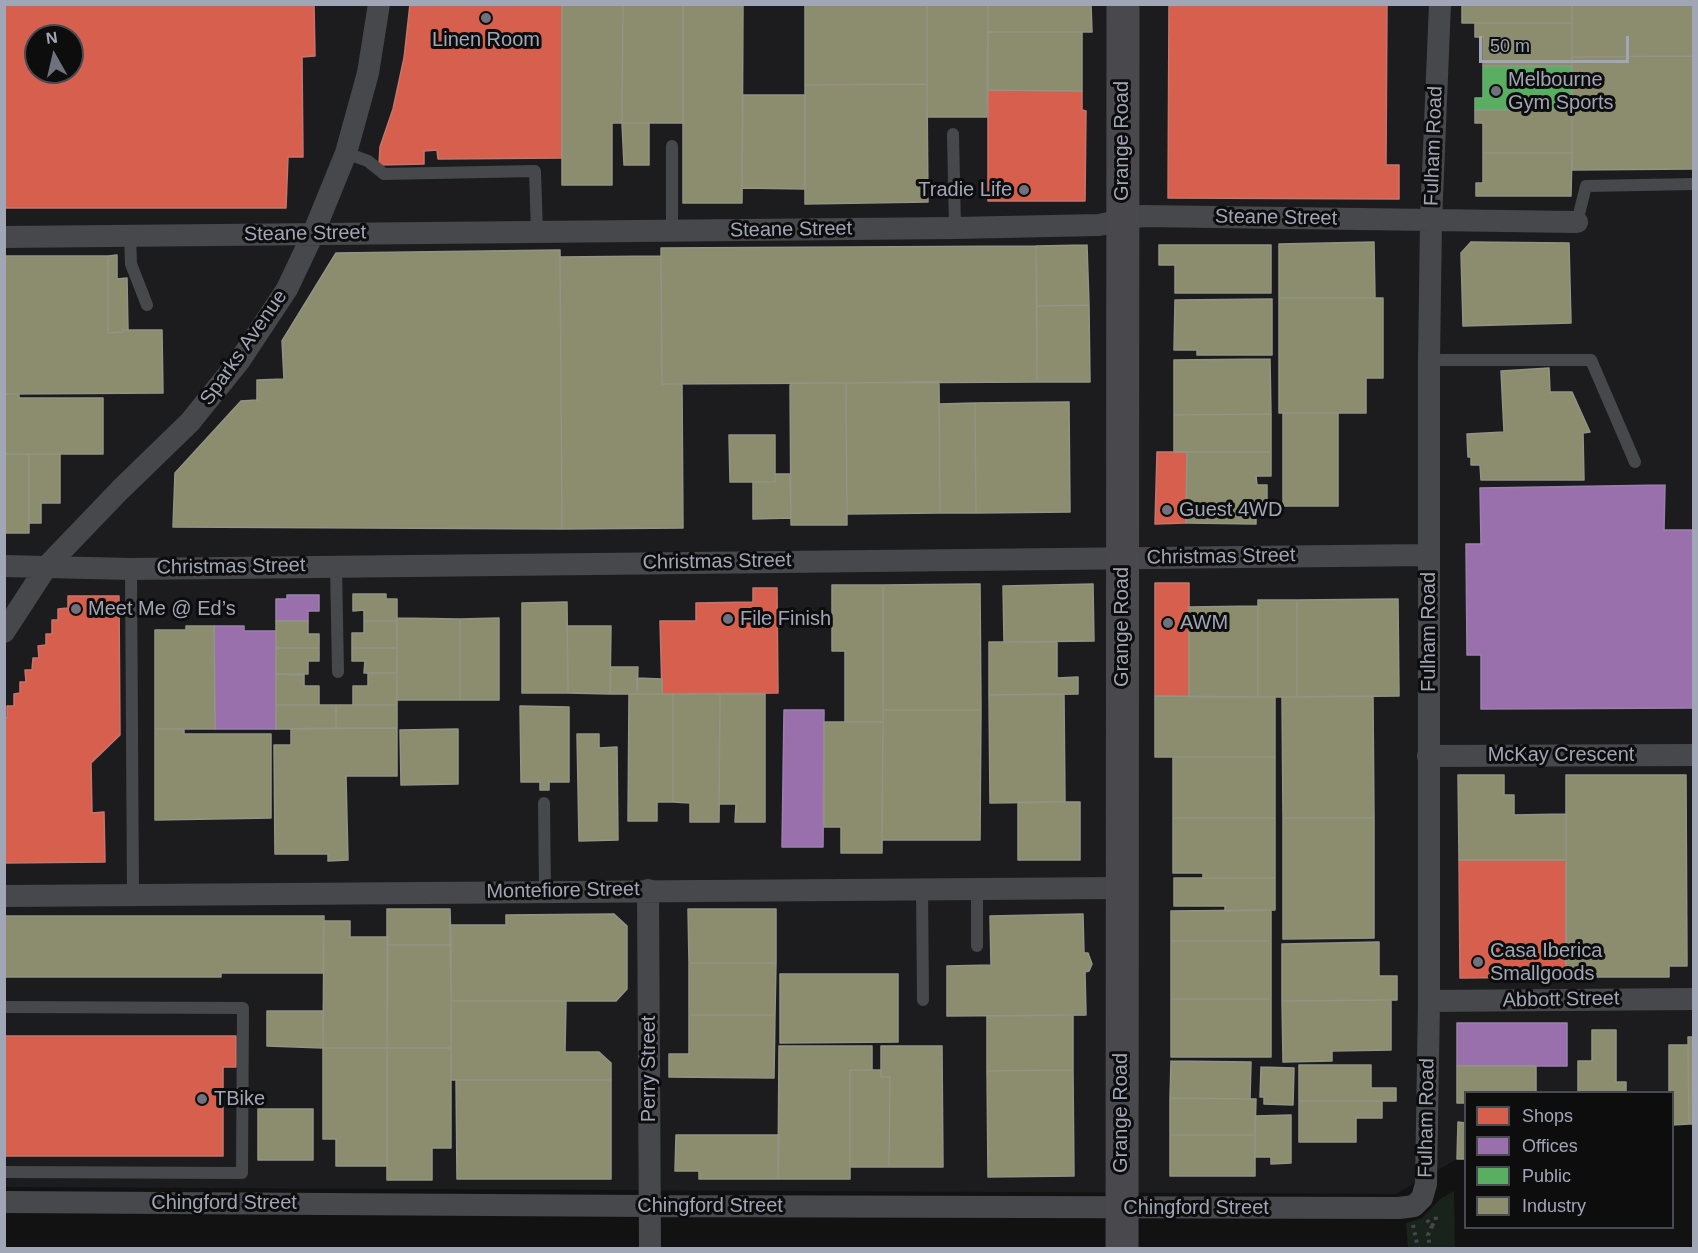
<!DOCTYPE html>
<meta charset="utf-8">
<style>
body{margin:0}
#map{position:relative;width:1698px;height:1253px;overflow:hidden;background:#121213;font-family:Arial,sans-serif}
canvas{display:block}
.frame{position:absolute;inset:0;border:6px solid #a1a6b6;pointer-events:none}
.legend{position:absolute;left:1464px;top:1091px;width:210px;height:138px;box-sizing:border-box;background:#0d0d0e;border:2px solid #484a51;margin:0;padding:8px 10px;list-style:none;font-size:18px;color:#a1a6b6}
.legend li{display:flex;align-items:center;gap:12px;height:30px}
.legend b{width:30px;border:2px solid #484a51}
.north{position:absolute;left:24px;top:24px;width:60px;height:60px;box-sizing:border-box;background:#0d0d0e;border:2px solid #484a51;border-radius:50%;rotate:352deg;font-size:16px;font-weight:700;line-height:24px;text-align:center;color:#a1a6b6}
.north::after{content:'';display:block;margin:auto;width:21px;height:27px;background:#6f727d;clip-path:polygon(50% 0,100% 100%,50% 72%,0 100%)}
.scale{position:absolute;left:1479px;top:36px;width:150px;height:27px;box-sizing:border-box;border:3px solid #a1a6b6;border-top:0;padding-left:8px;font-size:18px;line-height:21px;white-space:nowrap;color:#a1a6b6;-webkit-text-stroke:4px #0d0d0e;paint-order:stroke}
</style>
<div id="map">
<canvas width="1698" height="1253"></canvas>
<div class="frame"></div>
<ul class="legend">
<li><b style="height:16px;background:#d6604d"></b>Shops</li>
<li><b style="height:16px;background:#9970ab"></b>Offices</li>
<li><b style="height:16px;background:#5aae61"></b>Public</li>
<li><b style="height:16px;background:#8c8c6e"></b>Industry</li>
</ul>
<div class="north">N</div>
<div class="scale">50 m</div>
</div>
<script>
const c = document.querySelector('canvas').getContext('2d');
c.lineJoin = 'round';
function fillPath(path, color) { c.fillStyle = color; c.fill(path, 'evenodd'); }
const shape = rows => new Path2D(rows.map(r => 'M' + r).join(''));
function trace(path, color, width, dash) { c.strokeStyle = color; c.lineWidth = width; c.lineCap = dash ? 'butt' : 'round'; c.setLineDash(dash || []); c.stroke(path); }
function drawText(font, color, halo, rows, align = 'center') {
  c.font = font + ' Arial,sans-serif'; c.lineWidth = 6; c.setLineDash([]); c.textBaseline = 'middle'; c.strokeStyle = halo; c.fillStyle = color; for (const [text, x, y, turn = 0] of rows) {
    c.save(); c.translate(x, y); c.rotate((+turn || 0) * Math.PI / 180); c.textAlign = isNaN(turn) ? turn : align; if (halo) c.strokeText(text, 0, 0); c.fillText(text, 0, 0); c.restore();
  }
}
fillPath(shape([
 [5,5,1693,5,1693,1124,1673,1125,1672,1092,1466,1092,1465,1159,1457,1159,1396,1194,5,1187],
 [36,36,72,36,72,72,36,72]
]), '#1c1c1f');
fillPath(shape([
 [1454,1191,1455,1248,1408,1248,1406,1223,1422,1218,1440,1199]
]), '#1a221c');
const shops = shape([
 [4,4,314,4,315,56,302,57,303,157,288,157,286,208,4,208,4,4],
 [36,36,72,36,72,72,36,72,36,36],
 [410,4,562,4,562,158,438,159,437,150,424,151,424,164,379,165,380,147,393,109,404,58,410,4],
 [1169,4,1387,4,1386,165,1399,165,1399,199,1168,198,1169,4],
 [988,90,1082,91,1082,110,1086,111,1085,201,988,201,988,90],
 [1157,452,1187,452,1186,523,1155,524,1157,452],
 [1155,583,1189,583,1189,697,1155,696,1155,583],
 [753,588,777,588,778,693,662,694,660,621,696,621,696,603,753,602,753,588],
 [68,596,119,596,120,735,91,763,92,813,104,812,105,862,4,863,4,718,7,718,7,706,14,706,14,694,20,693,20,682,26,682,25,670,32,670,33,658,39,658,38,646,46,645,46,634,52,634,52,620,58,620,58,609,68,608,68,596],
 [1459,860,1566,860,1566,977,1460,978,1459,860],
 [4,1036,236,1036,236,1067,223,1067,223,1156,4,1156,4,1036]
]);
fillPath(shops, '#d6604d');
trace(shops, '#c6756c', 1.5);
const offices = shape([
 [1665,485,1664,530,1694,530,1694,708,1481,709,1481,655,1467,655,1466,544,1481,544,1480,488,1665,485],
 [287,595,319,595,319,611,308,611,308,621,276,621,276,599,287,599,287,595],
 [214,626,244,626,244,631,276,631,276,729,215,729,214,626],
 [784,710,824,710,823,847,782,847,784,710],
 [1457,1023,1567,1023,1567,1066,1457,1066,1457,1023]
]);
fillPath(offices, '#9970ab');
trace(offices, '#9b80ae', 1.5);
const public = shape([
 [1483,66,1572,66,1572,110,1475,110,1475,98,1483,98,1483,66]
]);
fillPath(public, '#5aae61');
trace(public, '#6fac7a', 1.5);
const industry = shape([
 [562,4,623,4,622,123,612,123,612,185,562,185,562,4],
 [623,4,683,4,683,123,622,123,623,4],
 [683,4,743,4,742,203,683,203,683,4],
 [805,4,927,4,927,84,805,85,805,4],
 [927,4,988,4,987,117,927,117,927,4],
 [988,4,1091,4,1092,32,988,32,988,4],
 [1462,4,1572,4,1572,23,1462,23,1462,4],
 [1572,4,1693,4,1693,56,1572,57,1572,4],
 [1475,23,1572,23,1572,66,1483,66,1483,37,1475,37,1475,23],
 [988,32,1082,32,1082,91,988,90,988,32],
 [1693,56,1693,169,1572,170,1572,57,1693,56],
 [927,84,928,202,805,204,805,85,927,84],
 [743,95,805,95,805,189,742,188,743,95],
 [1475,110,1572,110,1572,153,1483,153,1483,123,1475,123,1475,110],
 [622,123,649,123,649,165,624,165,622,123],
 [1483,153,1572,153,1571,196,1476,196,1476,183,1483,183,1483,153],
 [1374,242,1375,298,1279,298,1279,244,1374,242],
 [1471,242,1569,243,1571,323,1463,326,1461,253,1471,242],
 [1087,245,1089,305,1037,306,1036,246,1087,245],
 [1159,245,1271,245,1271,293,1175,293,1175,265,1159,265,1159,245],
 [1036,246,1037,382,662,384,661,248,1036,246],
 [560,250,562,529,173,527,175,473,241,401,257,400,257,380,284,379,282,341,336,253,560,250],
 [117,255,117,279,127,278,128,330,123,330,123,332,108,333,108,256,117,255],
 [4,256,108,256,108,333,123,332,123,330,162,330,163,393,4,394,4,256],
 [661,256,662,384,682,384,683,528,562,529,560,257,661,256],
 [1279,298,1383,298,1383,378,1366,378,1366,413,1279,413,1279,298],
 [1272,299,1272,355,1197,355,1197,350,1174,350,1175,300,1272,299],
 [1089,305,1090,382,1037,382,1037,306,1089,305],
 [1270,359,1271,414,1174,415,1174,360,1270,359],
 [1549,368,1550,392,1572,392,1590,432,1583,433,1584,480,1481,480,1480,465,1471,465,1471,457,1468,457,1467,434,1504,432,1501,371,1549,368],
 [939,382,940,513,847,514,846,383,939,382],
 [790,383,846,383,847,525,791,525,790,383],
 [4,394,19,394,19,398,103,398,103,454,4,454,4,394],
 [1069,402,1070,512,976,513,975,403,1069,402],
 [975,403,976,513,940,513,939,404,975,403],
 [1283,413,1338,413,1338,506,1283,506,1283,413],
 [1271,414,1271,452,1174,452,1174,415,1271,414],
 [729,435,775,435,775,482,730,482,729,435],
 [1187,452,1271,452,1271,476,1256,476,1257,485,1267,485,1267,511,1256,511,1256,524,1186,523,1187,452],
 [4,454,29,454,29,533,4,533,4,454],
 [29,454,60,454,60,503,41,503,41,523,29,523,29,454],
 [775,474,790,474,791,518,753,519,753,482,775,482,775,474],
 [980,584,981,710,883,710,883,585,980,584],
 [1093,584,1094,641,1004,642,1003,586,1093,584],
 [832,585,883,585,883,722,845,722,845,651,832,651,832,585],
 [353,594,386,594,386,599,397,599,397,621,364,621,364,610,353,611,353,594],
 [1398,599,1399,696,1297,697,1297,600,1398,599],
 [1258,600,1297,600,1297,697,1258,697,1258,600],
 [567,602,568,693,522,693,522,603,567,602],
 [1258,606,1258,697,1189,697,1189,607,1258,606],
 [397,618,460,619,460,700,397,700,397,618],
 [499,618,499,700,460,700,460,619,499,618],
 [276,621,308,621,308,634,319,634,319,648,276,648,276,621],
 [364,621,397,621,397,648,352,648,352,633,364,633,364,621],
 [186,626,214,626,215,729,155,729,155,630,186,630,186,626],
 [567,626,611,626,610,694,568,693,567,626],
 [989,642,1057,642,1057,678,1078,677,1078,694,989,695,989,642],
 [276,648,319,648,319,661,308,661,308,674,276,674,276,648],
 [352,648,397,648,397,673,364,673,365,661,352,661,352,648],
 [611,667,638,667,637,694,610,694,611,667],
 [368,673,397,673,397,705,353,705,353,686,368,686,368,673],
 [276,674,304,675,304,686,319,686,319,705,276,705,276,674],
 [637,678,662,679,662,694,637,694,637,678],
 [629,694,673,694,673,802,657,802,657,821,628,821,629,694],
 [673,694,720,694,719,822,690,822,690,803,673,802,673,694],
 [720,694,765,694,765,822,735,822,736,804,719,804,720,694],
 [1064,694,1065,802,990,803,989,695,1064,694],
 [1155,696,1275,697,1275,757,1155,757,1155,696],
 [1373,696,1374,818,1283,818,1282,697,1373,696],
 [276,705,336,705,336,728,276,729,276,705],
 [336,705,397,705,397,728,336,728,336,705],
 [520,706,569,707,569,782,549,782,549,790,540,790,540,782,521,782,520,706],
 [883,710,981,710,980,840,882,840,883,710],
 [824,722,883,722,882,853,841,853,841,827,824,827,824,722],
 [397,728,397,776,346,776,348,860,328,861,328,854,275,854,274,745,291,745,291,729,397,728],
 [155,729,184,729,184,734,271,734,271,818,155,820,155,729],
 [458,729,458,784,401,785,400,730,458,729],
 [577,734,599,734,599,748,617,747,618,840,579,841,577,734],
 [1173,757,1275,757,1275,818,1173,818,1173,757],
 [1458,775,1504,775,1504,795,1514,795,1514,815,1566,814,1566,860,1459,860,1458,775],
 [1566,775,1686,775,1687,966,1669,966,1669,977,1566,977,1566,775],
 [1018,802,1080,802,1080,860,1018,860,1018,802],
 [1173,818,1275,818,1275,878,1203,878,1203,873,1173,873,1173,818],
 [1283,818,1374,818,1374,938,1283,939,1283,818],
 [1174,878,1275,878,1275,910,1225,911,1225,906,1174,906,1174,878],
 [387,909,450,909,451,945,387,945,387,909],
 [688,909,776,909,776,963,689,963,688,909],
 [1271,910,1271,941,1171,941,1171,911,1271,910],
 [614,914,627,926,627,989,616,1001,451,1001,450,925,506,925,506,915,614,914],
 [1083,914,1084,953,1088,953,1092,964,1089,971,1085,972,1086,1015,947,1016,947,966,991,965,990,916,1083,914],
 [4,916,324,916,323,973,221,973,221,977,4,977,4,916],
 [324,921,350,921,350,937,388,937,387,1048,323,1048,324,921],
 [1171,941,1271,941,1271,999,1171,999,1171,941],
 [1379,942,1379,976,1397,976,1397,1000,1282,1001,1282,944,1379,942],
 [387,945,451,945,451,1048,387,1048,387,945],
 [689,963,776,963,775,1015,689,1015,689,963],
 [780,974,898,974,898,1042,780,1043,780,974],
 [1171,999,1271,999,1271,1057,1171,1057,1171,999],
 [1391,1000,1391,1050,1332,1051,1332,1061,1283,1062,1282,1001,1391,1000],
 [451,1001,566,1001,565,1052,599,1052,611,1063,611,1080,451,1080,451,1001],
 [267,1011,323,1011,323,1048,267,1046,267,1011],
 [689,1015,775,1015,774,1078,669,1077,669,1054,689,1054,689,1015],
 [1073,1015,1073,1070,987,1071,987,1016,1073,1015],
 [1592,1030,1616,1030,1616,1082,1626,1082,1626,1092,1578,1092,1578,1061,1592,1061,1592,1030],
 [1688,1037,1694,1037,1694,1124,1689,1124,1688,1037],
 [1669,1045,1688,1045,1689,1124,1672,1125,1672,1092,1669,1092,1669,1045],
 [779,1046,872,1046,872,1070,850,1070,850,1179,778,1179,779,1046],
 [881,1046,942,1046,943,1167,889,1167,890,1077,881,1077,881,1046],
 [323,1048,387,1048,387,1166,336,1166,336,1139,323,1139,323,1048],
 [387,1048,451,1048,451,1148,432,1148,432,1180,387,1180,387,1048],
 [1171,1061,1251,1062,1250,1099,1170,1098,1171,1061],
 [1299,1065,1371,1065,1371,1088,1396,1088,1396,1101,1299,1101,1299,1065],
 [1457,1066,1536,1066,1536,1092,1466,1092,1466,1103,1457,1103,1457,1066],
 [1261,1067,1294,1068,1293,1105,1264,1104,1264,1097,1260,1097,1261,1067],
 [850,1070,881,1070,881,1077,890,1077,889,1167,850,1167,850,1070],
 [1073,1070,1074,1176,988,1177,987,1071,1073,1070],
 [456,1080,611,1080,611,1179,457,1179,456,1080],
 [1170,1098,1256,1099,1255,1135,1170,1135,1170,1098],
 [1299,1101,1382,1101,1382,1118,1356,1118,1356,1142,1299,1142,1299,1101],
 [258,1109,313,1109,313,1160,258,1160,258,1109],
 [1291,1115,1291,1163,1271,1164,1271,1157,1255,1157,1255,1116,1291,1115],
 [1458,1122,1466,1123,1466,1159,1457,1159,1458,1122],
 [676,1135,779,1135,778,1179,699,1179,699,1171,675,1171,676,1135],
 [1170,1135,1255,1135,1255,1176,1170,1176,1170,1135]
]);
fillPath(industry, '#8c8c6e');
trace(industry, '#929484', 1.5);
trace(shape([
 [1427,1220,1432,1226,1428,1235,1430,1248],
 [1413,1225,1418,1248],
 [1432,1226,1436,1220,1435,1213]
]), '#47484d', 4, [3, 4.5]);
trace(shape([
 [953,134,955,228],
 [672,146,672,231],
 [346,153,368,161,384,174,535,171,537,232],
 [1577,222,1586,186,1694,184],
 [130,235,131,264,147,305],
 [1429,360,1591,360,1635,462],
 [336,566,338,672],
 [131,569,133,895],
 [544,803,545,891],
 [977,888,977,946],
 [922,889,923,1000],
 [4,1007,243,1008,242,1173,4,1172]
]), '#46484c', 12);
trace(shape([
 [4,237,955,228,1099,225,1142,216,1577,222],
 [4,566,131,569,1429,555],
 [4,632,47,566,120,490,190,422,240,360,287,289,313,234,346,153,368,73,379,4],
 [1428,756,1694,755],
 [648,890,650,1248],
 [4,896,1122,888],
 [1429,1001,1694,999],
 [4,1202,649,1206,1399,1208,1414,1206,1422,1198,1426,1184,1429,1001,1429,360,1431,221,1440,4]
]), '#46484c', 22);
trace(shape([
 [1122,1248,1123,4]
]), '#49494d', 33);
for (const [x, y, r, color] of [
 [486,18,6,"#6f727d"],
 [1496,91,6,"#6f727d"],
 [1024,190,6,"#6f727d"],
 [1167,510,6,"#6f727d"],
 [76,609,6,"#6f727d"],
 [728,619,6,"#6f727d"],
 [1168,623,6,"#6f727d"],
 [1478,962,6,"#6f727d"],
 [202,1099,6,"#6f727d"]
]) { const dot = new Path2D(); dot.arc(x, y, r, 0, 2 * Math.PI); c.fillStyle = color; c.fill(dot); trace(dot, '#0d0d0e', 2); }
drawText('20px', '#a1a6b6', '#0d0d0e', [
 ["Linen Room",486,40,"center"],
 ["Melbourne",1508,80],
 ["Gym Sports",1508,103],
 ["Tradie Life",1012,190,"right"],
 ["Guest 4WD",1179,510],
 ["Meet Me @ Ed’s",88,609],
 ["File Finish",740,619],
 ["AWM",1180,623],
 ["Casa Iberica",1490,951],
 ["Smallgoods",1490,974],
 ["TBike",214,1099]
], 'left');
drawText('20px', '#a1a6b6', '#0d0d0e', [
 ["Grange Road",1122,141,-90],
 ["Fulham Road",1434,146,-88],
 ["Steane Street",1276,218,1],
 ["Steane Street",791,230,-1],
 ["Steane Street",305,234,-1],
 ["Sparks Avenue",244,348,-55],
 ["Christmas Street",1221,557,-1],
 ["Christmas Street",717,562,-1],
 ["Christmas Street",231,567,-1],
 ["Grange Road",1122,627,-90],
 ["Fulham Road",1429,632,-90],
 ["McKay Crescent",1561,755],
 ["Montefiore Street",563,891,-1],
 ["Abbott Street",1561,1000,-1],
 ["Perry Street",649,1069,-90],
 ["Grange Road",1121,1113,-90],
 ["Fulham Road",1427,1118,-89],
 ["Chingford Street",224,1203],
 ["Chingford Street",710,1206],
 ["Chingford Street",1196,1208]
]);
</script>
